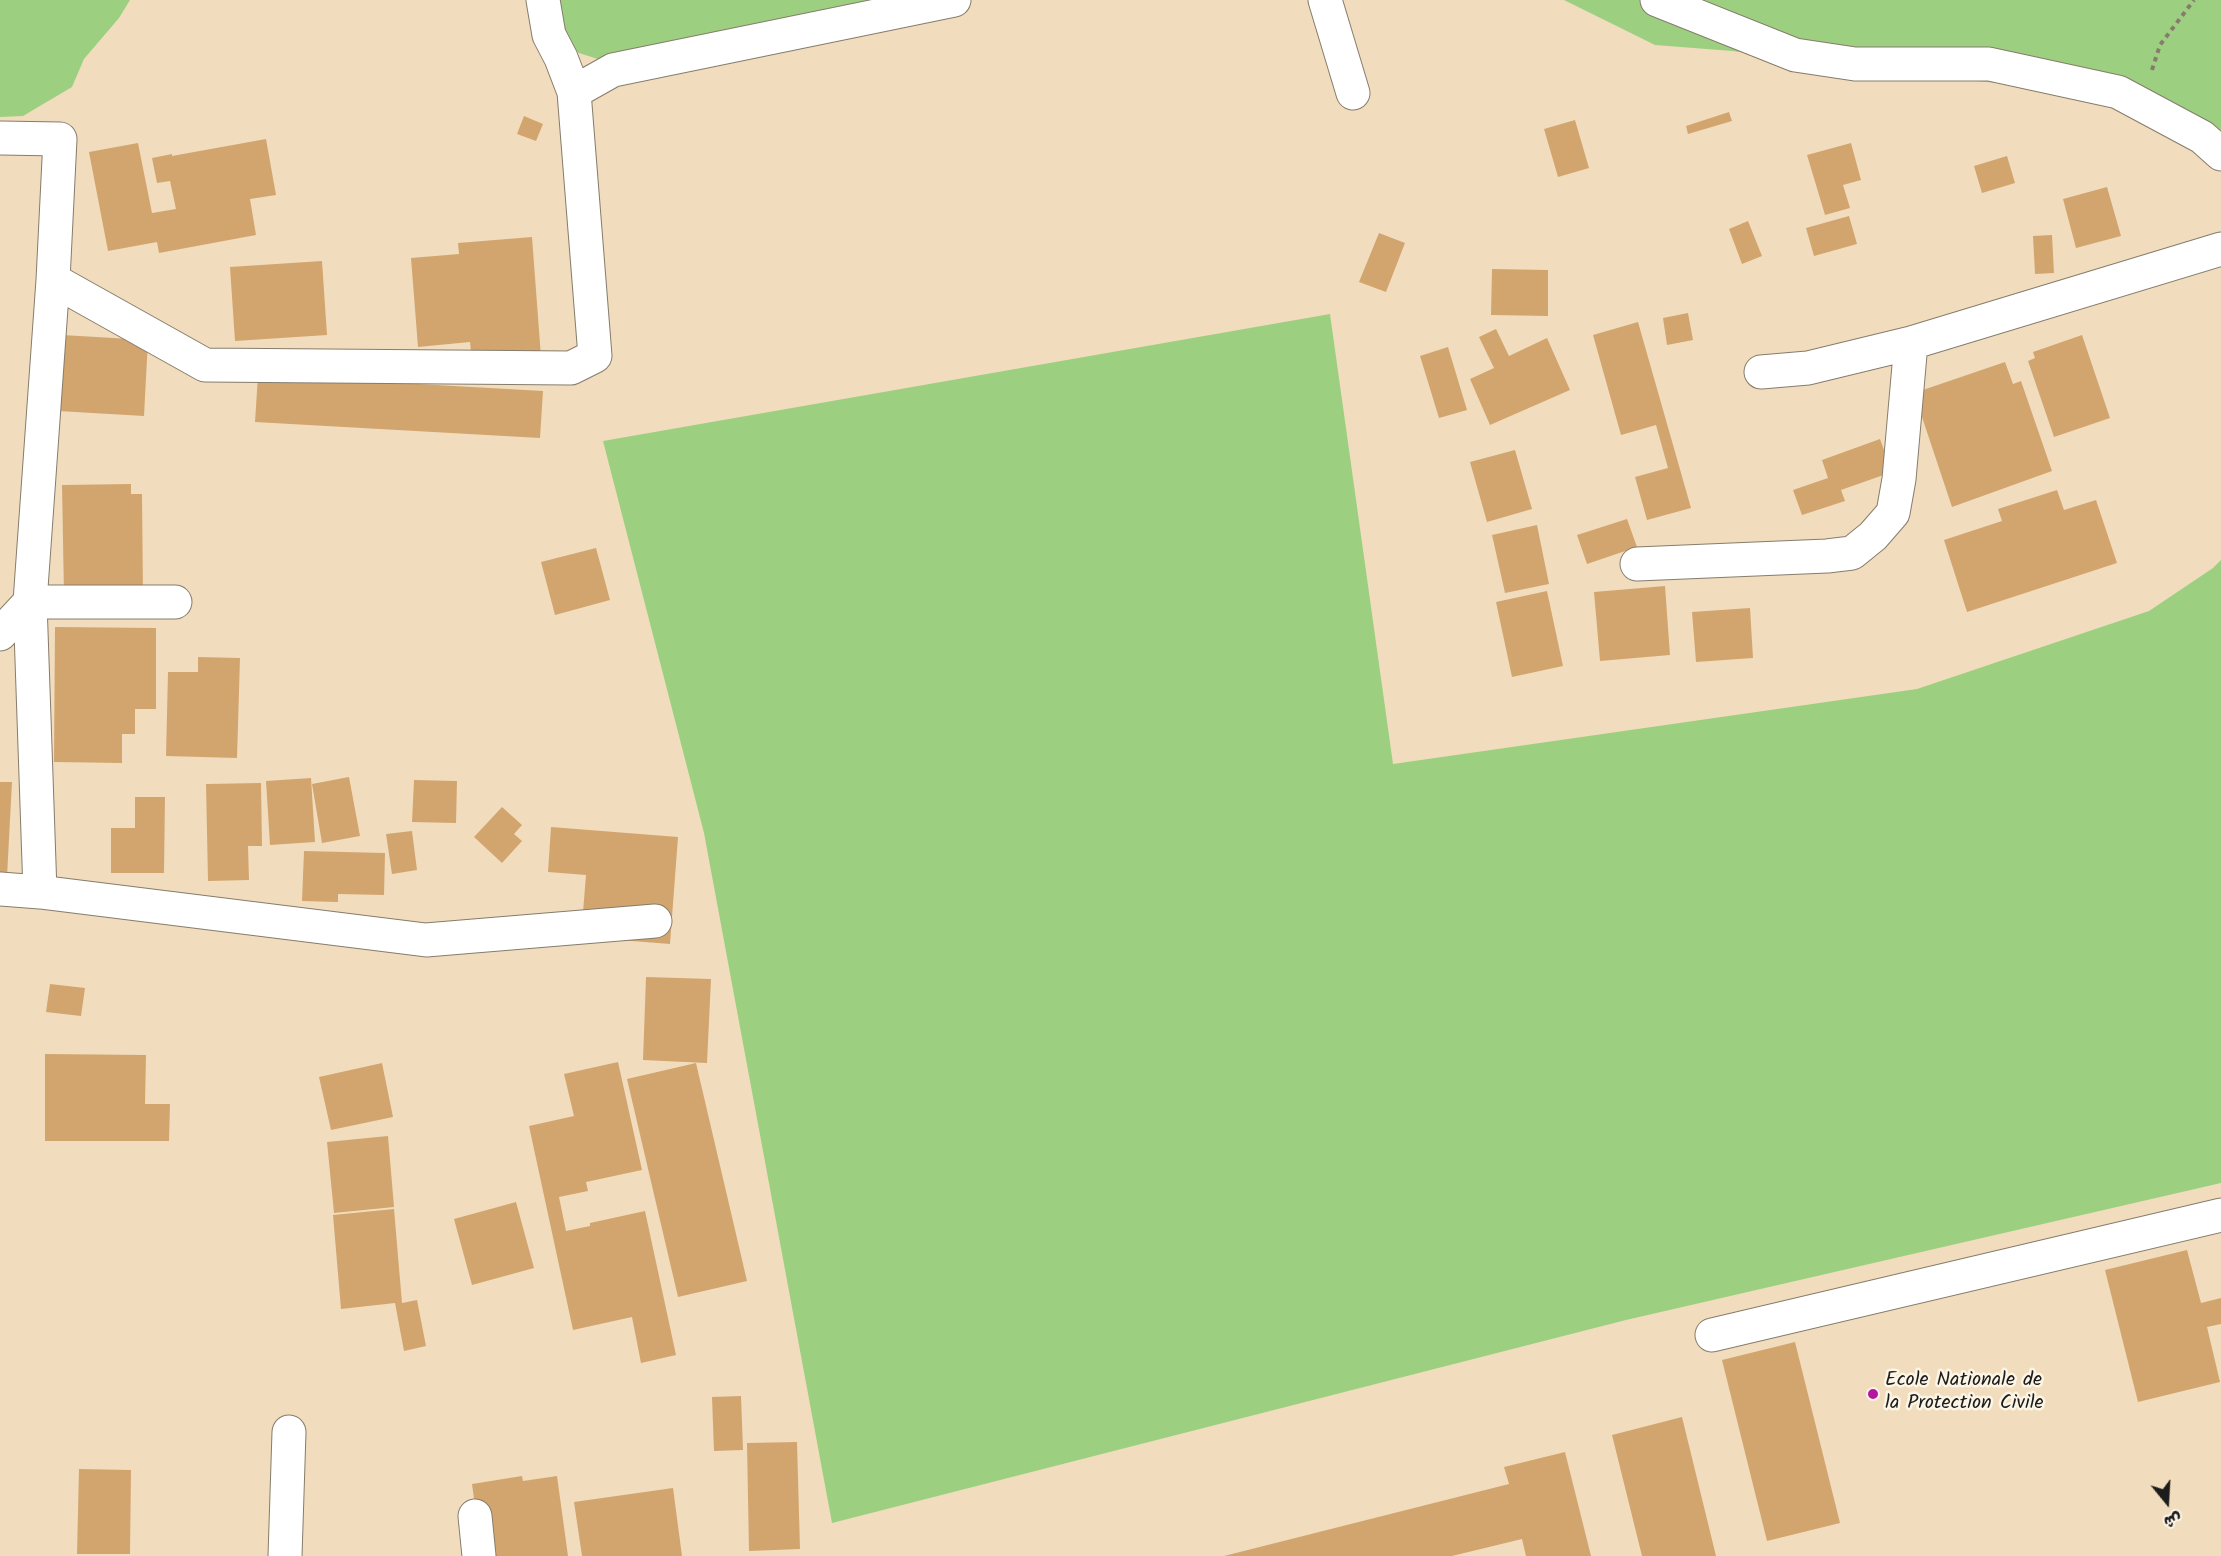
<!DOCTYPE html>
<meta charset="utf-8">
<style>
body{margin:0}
#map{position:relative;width:2221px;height:1556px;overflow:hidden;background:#f1ddbd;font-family:Kalam,"Playpen Sans Arabic",sans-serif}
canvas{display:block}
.north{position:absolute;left:2137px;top:1472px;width:60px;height:60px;-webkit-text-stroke:4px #fcf5e5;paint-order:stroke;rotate:162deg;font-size:16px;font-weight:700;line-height:24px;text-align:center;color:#1c1c1c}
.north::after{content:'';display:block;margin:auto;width:21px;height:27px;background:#1c1c1c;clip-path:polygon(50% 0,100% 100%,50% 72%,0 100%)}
</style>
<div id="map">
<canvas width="2221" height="1556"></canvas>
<div class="north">ش</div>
</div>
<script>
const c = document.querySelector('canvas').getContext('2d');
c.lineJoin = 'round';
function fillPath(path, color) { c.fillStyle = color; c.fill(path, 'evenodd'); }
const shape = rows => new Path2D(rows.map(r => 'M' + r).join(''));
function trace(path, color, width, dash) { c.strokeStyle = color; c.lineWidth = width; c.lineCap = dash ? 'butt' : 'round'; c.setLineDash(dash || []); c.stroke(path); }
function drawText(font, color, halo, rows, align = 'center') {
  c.font = font + ' Kalam,sans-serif'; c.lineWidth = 5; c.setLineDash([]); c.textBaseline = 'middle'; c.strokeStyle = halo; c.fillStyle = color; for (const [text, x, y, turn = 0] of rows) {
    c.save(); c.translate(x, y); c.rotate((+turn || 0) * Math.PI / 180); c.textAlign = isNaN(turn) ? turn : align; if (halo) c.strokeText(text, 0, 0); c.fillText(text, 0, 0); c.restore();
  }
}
fillPath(shape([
 [0,0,130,0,119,18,84,59,72,87,23,116,0,117],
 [555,0,937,0,601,60,579,53,559,37],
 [1564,0,2221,0,2221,135,2203,119,2140,104,2022,85,1940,78,1732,51,1655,45],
 [1330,314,1393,764,1917,689,2149,611,2213,568,2221,560,2221,1183,1626,1320,832,1523,704,833,603,441]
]), '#9cd080');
fillPath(shape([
 [1729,112,1732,121,1688,134,1686,126],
 [524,116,543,124,536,141,517,134],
 [1575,120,1589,168,1558,177,1544,129],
 [266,139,276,195,250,199,256,235,159,253,157,242,108,251,89,152,138,143,152,213,176,209,170,181,157,183,152,158,172,154,172,156],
 [1851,143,1861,180,1843,185,1850,208,1825,215,1807,155],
 [2007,156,2015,183,1982,193,1974,166],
 [2107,187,2121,236,2076,248,2063,199],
 [1849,216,1857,244,1814,256,1806,228],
 [1748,221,1762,256,1742,264,1729,229],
 [1379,233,1405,243,1386,292,1359,282],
 [2052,235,2054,273,2035,274,2033,236],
 [532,237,541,357,472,362,470,342,418,347,411,258,459,254,458,243],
 [322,261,327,335,235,341,230,267],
 [1492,269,1548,270,1548,316,1491,315],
 [1688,313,1693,340,1667,345,1663,318],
 [1638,322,1691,508,1647,520,1635,477,1668,468,1656,425,1621,435,1593,335],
 [1496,329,1509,356,1547,338,1570,390,1490,425,1470,379,1494,368,1479,337],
 [62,335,148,340,144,416,58,411],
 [2082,335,2110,418,2054,437,2028,361,2035,358,2033,352],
 [1448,347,1467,410,1439,418,1420,356],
 [2005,362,2013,384,2021,381,2052,471,1952,507,1914,393],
 [258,375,543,391,540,438,255,422],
 [1880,439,1892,472,1841,490,1845,501,1802,515,1793,490,1828,478,1822,460],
 [1515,450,1532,509,1487,522,1470,462],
 [131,484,131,494,142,494,143,594,64,595,62,485],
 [2057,490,2064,510,2096,500,2117,563,1967,612,1944,540,2002,521,1998,509],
 [1627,519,1637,547,1587,564,1577,535],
 [1537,525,1549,584,1505,593,1492,535],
 [596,548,610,600,555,615,541,562],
 [1665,586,1670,655,1600,661,1594,592],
 [1547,591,1563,666,1512,677,1496,602],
 [1750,608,1753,658,1696,662,1692,612],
 [55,627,156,628,156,709,135,709,135,734,122,734,122,763,54,762],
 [198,657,240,658,237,758,166,756,168,672,198,672],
 [349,777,360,836,322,843,312,784],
 [311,778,315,842,270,845,266,781],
 [414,780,457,781,456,823,412,822],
 [0,782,12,782,7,877,0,876],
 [261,783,262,846,248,846,249,880,208,881,206,784],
 [135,797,165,797,164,873,111,873,111,828,135,828],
 [502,807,522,825,514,834,522,841,502,863,474,837],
 [551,827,678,837,670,944,581,937,586,875,548,872],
 [412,831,417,870,392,874,386,834],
 [304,851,385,853,384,895,338,894,338,902,302,901],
 [646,977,711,979,707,1063,643,1060],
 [50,984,85,988,81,1016,46,1012],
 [45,1054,146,1055,145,1104,170,1104,169,1141,45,1141],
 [618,1062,642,1170,586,1182,588,1191,559,1197,566,1231,590,1226,590,1223,645,1211,676,1355,641,1363,632,1317,573,1330,529,1126,574,1116,564,1074],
 [382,1063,393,1117,331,1130,319,1077],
 [696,1063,747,1281,678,1297,627,1079],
 [388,1136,394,1207,334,1213,327,1142],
 [516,1202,534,1268,472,1285,454,1219],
 [394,1209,402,1303,417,1300,426,1346,404,1351,395,1303,341,1309,333,1215],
 [2187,1250,2201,1303,2221,1298,2221,1324,2207,1327,2220,1382,2138,1402,2105,1270],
 [1795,1342,1840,1523,1767,1541,1722,1360],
 [741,1396,743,1450,714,1451,712,1397],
 [1682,1417,1716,1556,1642,1556,1612,1435],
 [797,1442,800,1549,749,1551,747,1443],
 [1565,1452,1591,1556,1526,1556,1522,1539,1452,1556,1224,1556,1509,1484,1504,1467],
 [79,1469,131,1470,130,1554,77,1554],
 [522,1476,523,1481,557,1476,568,1556,482,1556,472,1484],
 [673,1488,682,1556,582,1556,574,1502]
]), '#d2a56f');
const minor = shape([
 [543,0,549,35,561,58,574,92,613,70,954,0],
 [1325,0,1353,93],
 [1657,0,1795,55,1855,64,1989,64,2118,92,2202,137,2221,154],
 [0,138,60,139,53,280,30,602,40,892,426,940,655,921],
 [53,280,205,365,571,368,595,356,574,92],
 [1761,372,1808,368,1911,343,2221,249],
 [1637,564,1827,556,1852,553,1873,536,1893,513,1899,479,1911,343],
 [0,634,30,602,175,602],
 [0,889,40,892],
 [1712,1335,2221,1215],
 [475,1516,479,1556],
 [285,1556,289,1432]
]);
trace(minor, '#867c6c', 35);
trace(shape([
 [2152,70,2160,45,2194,0]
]), '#867c6c', 4, [4.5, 4.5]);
trace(minor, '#fff', 33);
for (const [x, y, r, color] of [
 [1873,1394,6,"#b5179e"]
]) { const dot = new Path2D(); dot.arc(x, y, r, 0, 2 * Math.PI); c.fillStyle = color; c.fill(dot); trace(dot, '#fcf5e5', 2); }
drawText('20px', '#1c1c1c', '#fcf5e5', [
 ["Ecole Nationale de",1885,1382],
 ["la Protection Civile",1885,1405]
], 'left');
</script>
